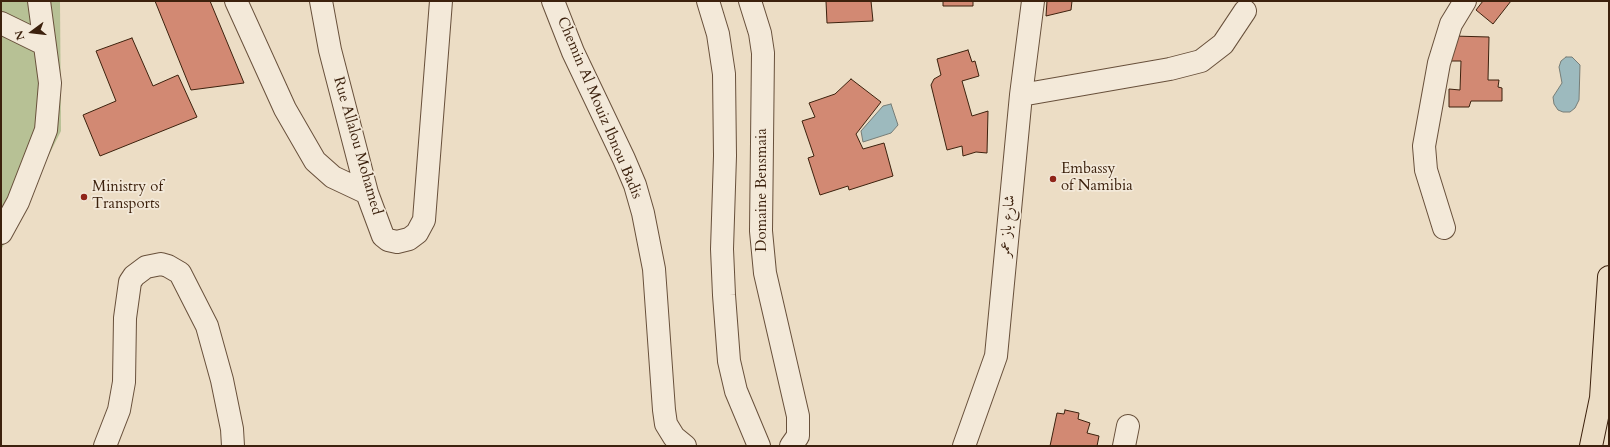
<!DOCTYPE html>
<meta charset="utf-8">
<style>
body{margin:0}
#map{position:relative;width:1610px;height:447px;overflow:hidden;background:#ecddc5;font-family:Cardo,serif}
canvas{display:block}
.frame{position:absolute;inset:0;border:2px solid #3c210d;pointer-events:none}
.north{position:absolute;left:12px;top:12px;width:40px;height:40px;-webkit-text-stroke:3px #f3e9d9;paint-order:stroke;rotate:255deg;font-size:11px;font-weight:700;line-height:16px;text-align:center;color:#3c210d}
.north::after{content:'';display:block;margin:auto;width:14px;height:18px;background:#3c210d;clip-path:polygon(50% 0,100% 100%,50% 72%,0 100%)}
</style>
<div id="map">
<canvas width="1610" height="447"></canvas>
<div class="frame"></div>
<div class="north">N</div>
</div>
<script>
const c = document.querySelector('canvas').getContext('2d');
c.lineJoin = 'round';
function fillPath(path, color) { c.fillStyle = color; c.fill(path, 'evenodd'); }
const shape = rows => new Path2D(rows.map(r => 'M' + r).join(''));
function trace(path, color, width, dash) { c.strokeStyle = color; c.lineWidth = width; c.lineCap = dash ? 'butt' : 'round'; c.setLineDash(dash || []); c.stroke(path); }
function drawText(font, color, halo, rows, align = 'center') {
  c.font = font + ' Cardo,Amiri,serif'; c.lineWidth = 3.5; c.setLineDash([]); c.textBaseline = 'middle'; c.strokeStyle = halo; c.fillStyle = color; for (const [text, x, y, turn = 0] of rows) {
    c.save(); c.translate(x, y); c.rotate((+turn || 0) * Math.PI / 180); c.textAlign = isNaN(turn) ? turn : align; if (halo) c.strokeText(text, 0, 0); c.fillText(text, 0, 0); c.restore();
  }
}
fillPath(shape([
 [1,1,60,1,61,131,1,250]
]), '#b7c195');
const water = shape([
 [1566,57,1572,57,1580,65,1579,100,1575,108,1570,112,1563,112,1558,110,1554,104,1553,97,1562,83,1559,67,1561,61,1566,57],
 [891,104,898,125,891,133,863,142,861,131,883,106,891,104]
]);
fillPath(water, '#9dbabe');
trace(water, '#767d77', 1);
const building = shape([
 [155,1,210,1,244,83,191,90,155,1],
 [826,1,871,1,873,21,827,23,826,1],
 [943,1,973,1,973,6,943,6,943,1],
 [1047,1,1072,1,1071,10,1046,16,1047,1],
 [1483,1,1511,1,1493,24,1476,10,1483,1],
 [1453,36,1489,37,1488,80,1499,80,1498,87,1502,88,1502,101,1471,101,1469,107,1449,107,1449,89,1460,90,1461,61,1451,61,1453,36],
 [132,38,153,86,178,75,197,117,100,156,83,115,116,101,96,51,132,38],
 [968,50,972,62,975,61,979,76,962,81,972,116,988,111,987,153,976,152,963,156,962,146,947,150,931,85,934,79,941,75,937,59,968,50],
 [851,79,881,102,856,134,863,149,884,143,893,176,849,190,848,186,820,195,808,158,814,156,802,121,815,117,809,103,835,94,851,79],
 [1065,410,1079,413,1078,419,1090,423,1087,433,1099,436,1097,446,1050,446,1057,413,1064,414,1065,410]
]);
fillPath(building, '#d28973');
trace(building, '#3c210d', 1);
const minor = shape([
 [236,1,285,109,315,161,333,177,367,193],
 [321,1,330,50,367,193,383,236,388,240,397,242,409,239,417,233,424,220,441,1],
 [553,1,573,52,624,159,635,185,643,213,654,269,664,410,666,424,674,437,685,446],
 [708,1,718,34,724,74,725,156,722,249,724,295,729,361,736,391,759,446],
 [750,1,760,33,763,53,761,231,765,273,798,416,798,436,791,446],
 [1,23,44,44],
 [1021,95,1170,69,1201,61,1223,44,1245,11],
 [1444,228,1426,170,1424,146,1439,63,1451,24,1465,1],
 [1,233,18,202,46,130,50,83,39,1],
 [105,446,119,410,124,382,125,318,130,282,134,276,146,267,161,264,168,266,180,273,207,326,222,380,232,429,233,446],
 [964,446,996,356,1021,95,1033,1],
 [1124,446,1128,426]
]);
const major = shape([
 [1591,446,1601,398,1609,277]
]);
trace(minor, '#68503b', 24);
trace(major, '#3c210d', 24);
trace(minor, '#f3e9d9', 22);
trace(major, '#ecddc5', 22);
for (const [x, y, r, color] of [
 [1053,179,4,"#8f2418"],
 [84,197,4,"#8f2418"]
]) { const dot = new Path2D(); dot.arc(x, y, r, 0, 2 * Math.PI); c.fillStyle = color; c.fill(dot); trace(dot, '#f3e9d9', 1.5); }
drawText('15px', '#3c210d', '#f3e9d9', [
 ["Chemin Al Mouiz Ibnou Badis",599,108,67],
 ["Rue Allalou Mohamed",357,146,74],
 ["Domaine Bensmaia",763,190,-90],
 ["شارع باز عمر",1008,226,-85]
]);
drawText('15px', '#3c210d', '#f3e9d9', [
 ["Embassy",1061,170],
 ["of Namibia",1061,187],
 ["Ministry of",92,188],
 ["Transports",92,205]
], 'left');
</script>
